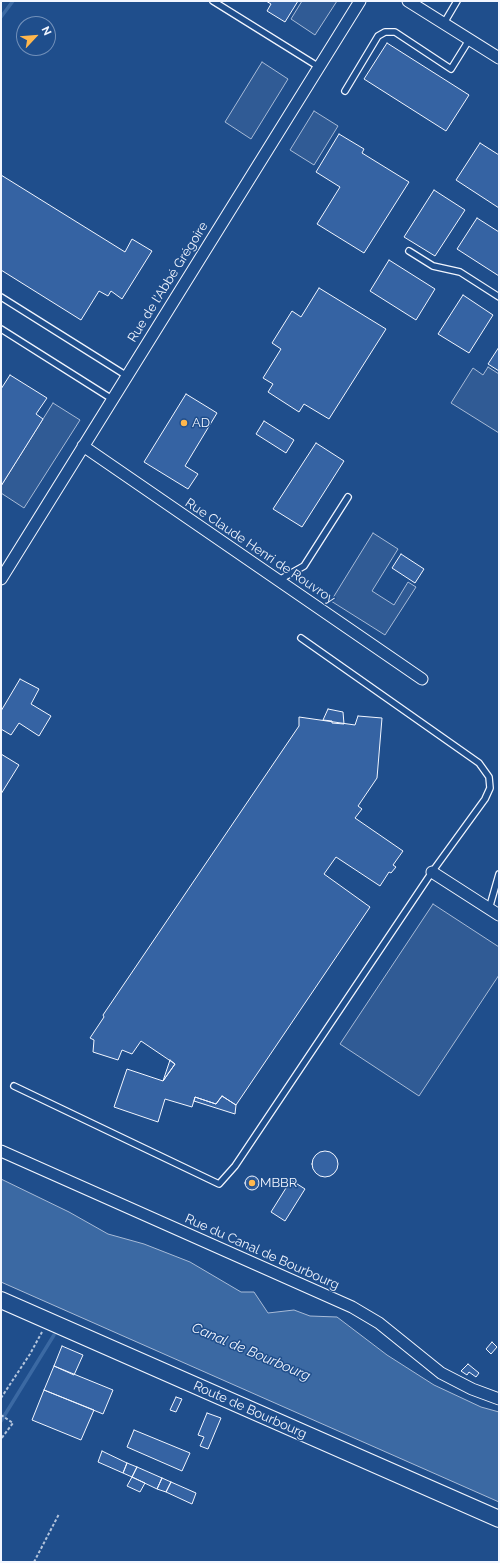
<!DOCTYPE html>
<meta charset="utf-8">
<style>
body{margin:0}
#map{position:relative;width:500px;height:1563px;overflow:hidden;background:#1f4e8c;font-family:Raleway,sans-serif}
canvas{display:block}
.frame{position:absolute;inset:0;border:2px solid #f2f6ff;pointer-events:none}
.north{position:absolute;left:16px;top:16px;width:40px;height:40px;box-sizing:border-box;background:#1f4e8c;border:1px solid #7391ba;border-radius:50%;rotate:64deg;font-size:11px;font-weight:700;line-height:16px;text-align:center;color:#f2f6ff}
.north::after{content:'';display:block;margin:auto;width:14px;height:18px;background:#ffb74d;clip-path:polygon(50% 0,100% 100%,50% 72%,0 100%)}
</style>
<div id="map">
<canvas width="500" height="1563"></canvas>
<div class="frame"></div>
<div class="north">N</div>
</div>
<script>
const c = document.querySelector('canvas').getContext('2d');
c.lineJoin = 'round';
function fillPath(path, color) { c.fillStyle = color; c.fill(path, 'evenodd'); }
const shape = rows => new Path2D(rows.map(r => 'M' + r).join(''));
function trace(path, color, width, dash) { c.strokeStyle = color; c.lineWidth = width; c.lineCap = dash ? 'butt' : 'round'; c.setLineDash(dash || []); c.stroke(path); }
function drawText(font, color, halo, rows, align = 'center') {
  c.font = font + ' Raleway,sans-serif'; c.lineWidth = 3; c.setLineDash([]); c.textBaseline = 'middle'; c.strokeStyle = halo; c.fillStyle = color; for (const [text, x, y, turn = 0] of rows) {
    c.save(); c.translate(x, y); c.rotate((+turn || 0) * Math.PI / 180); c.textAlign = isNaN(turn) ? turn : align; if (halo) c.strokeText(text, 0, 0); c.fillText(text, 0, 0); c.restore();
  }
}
const parking = shape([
 [302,1,337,1,315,35,291,19,302,1],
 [262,62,288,79,251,139,225,122,262,62],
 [314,111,338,126,314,165,290,150,314,111],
 [488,367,499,374,499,433,451,403,473,368,483,375,488,367],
 [53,403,80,420,24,508,1,493,1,486,53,403],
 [373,533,398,549,372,591,394,605,408,582,416,587,385,635,331,601,373,533],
 [433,904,499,947,499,975,419,1096,340,1044,433,904]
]);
fillPath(parking, '#305b95');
trace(parking, '#a8bbd7', 1);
const water = shape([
 [1,1179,69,1212,108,1234,144,1244,190,1262,241,1292,254,1292,268,1313,294,1310,310,1316,337,1317,387,1355,434,1385,481,1407,499,1412,499,1502,1,1282,1,1179]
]);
fillPath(water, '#3b69a3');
trace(water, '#a8bbd7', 1);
trace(shape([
 [1,17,13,1],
 [1,1421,54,1335]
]), '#3b69a3', 3.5);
const building = shape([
 [266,1,298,1,285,22,267,11,271,4,266,1],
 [387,43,469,95,446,131,364,79,387,43],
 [339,134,364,149,362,153,409,182,364,253,317,224,340,187,316,172,339,134],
 [480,143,499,155,499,208,456,180,480,143],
 [1,175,125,252,132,239,152,251,122,299,111,291,108,296,99,291,81,320,1,270,1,175],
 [434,190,465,210,435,256,404,237,434,190],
 [477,218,499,232,499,276,457,249,477,218],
 [389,260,435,289,416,320,370,291,389,260],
 [319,288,386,329,329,419,304,404,299,412,268,392,273,384,263,378,281,349,272,343,292,311,301,317,319,288],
 [463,295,493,315,469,353,438,334,463,295],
 [499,347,499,371,488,364,499,347],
 [10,375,47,398,36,414,43,419,1,486,1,389,10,375],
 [186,394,217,413,185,466,198,474,188,489,144,462,186,394],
 [264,421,294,440,286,453,256,434,264,421],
 [316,443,344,461,302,527,273,509,316,443],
 [401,554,424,569,415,583,392,568,401,554],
 [20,679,39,689,31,704,51,716,39,736,19,723,11,735,1,729,1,711,20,679],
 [328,709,343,712,344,724,332,723,332,721,323,720,328,709],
 [358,716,382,718,377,778,358,806,362,809,355,818,403,851,393,865,396,867,391,873,389,872,380,886,336,857,324,874,370,907,236,1105,222,1096,216,1104,195,1097,192,1107,165,1099,158,1122,114,1107,127,1069,163,1081,175,1064,141,1041,132,1054,122,1050,118,1060,93,1052,94,1040,90,1038,104,1017,103,1015,299,726,299,717,355,725,358,716],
 [1,754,19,765,1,794,1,754],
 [170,1060,175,1064,163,1081,170,1060],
 [222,1096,236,1105,235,1114,194,1101,195,1097,216,1104,222,1096],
 '312 1164a13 13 0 1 1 26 0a13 13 0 1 1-26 0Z',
 '245 1183a7 7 0 1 1 14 0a7 7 0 1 1-14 0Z',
 [291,1180,305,1189,285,1221,271,1212,291,1180],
 [492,1342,497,1347,491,1354,486,1349,492,1342],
 [62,1346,83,1355,74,1375,54,1366,62,1346],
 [468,1364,479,1373,476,1377,469,1372,467,1375,461,1371,468,1364],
 [54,1366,113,1390,103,1414,44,1390,54,1366],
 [44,1390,94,1410,81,1440,32,1420,44,1390],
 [176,1397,182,1399,176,1412,170,1410,176,1397],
 [207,1413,221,1418,208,1449,200,1446,204,1437,198,1435,207,1413],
 [134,1430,190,1453,182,1471,127,1447,134,1430],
 [102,1451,127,1463,123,1473,98,1462,102,1451],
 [127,1463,137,1467,132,1477,123,1473,127,1463],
 [137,1467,162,1478,157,1489,132,1477,137,1467],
 [132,1477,145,1483,140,1492,127,1486,132,1477],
 [162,1478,171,1482,166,1492,157,1489,162,1478],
 [171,1482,196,1493,192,1504,166,1492,171,1482]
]);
fillPath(building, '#3563a3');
trace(building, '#f2f6ff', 1);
const service = shape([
 [213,1,319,67],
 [444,23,457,1],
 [345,91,378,36,385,32,395,32,451,69,469,40],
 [409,251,433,266,460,272,499,297],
 [1,297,127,376],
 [1,329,112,399],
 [279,580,304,566,348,497],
 [489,909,499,874],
 [14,1086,219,1184,235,1166,432,872,485,799,490,788,489,777,479,763,301,638]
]);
const minor = shape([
 [408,1,499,58],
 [83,446,422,679],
 [1,579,360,1],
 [432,872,499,915],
 [1,1151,352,1307,379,1323,441,1373,472,1389,499,1399]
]);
const secondary = shape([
 [1,1300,499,1519]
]);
trace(service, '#f2f6ff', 8);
trace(minor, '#f2f6ff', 13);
trace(secondary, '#f2f6ff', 18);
trace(shape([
 [1,1398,30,1354,42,1332],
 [1,1415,13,1423,1,1439],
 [34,1562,59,1514]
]), '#b3c4dc', 2, [3, 2]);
trace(service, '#1f4e8c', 5.5);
trace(minor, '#1f4e8c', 11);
trace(secondary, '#1f4e8c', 16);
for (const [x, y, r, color] of [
 [184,423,4,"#ffb74d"],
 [252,1183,4,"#ffb74d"]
]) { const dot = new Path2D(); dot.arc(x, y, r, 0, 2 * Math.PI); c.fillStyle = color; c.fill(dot); trace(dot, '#1f4e8c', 1.5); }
drawText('13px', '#f2f6ff', '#1f4e8c', [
 ["Rue de l'Abbé Grégoire",168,282,-58],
 ["Rue Claude Henri de Rouvroy",260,551,34],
 ["Rue du Canal de Bourbourg",262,1252,24],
 ["Route de Bourbourg",250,1410,24]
]);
drawText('13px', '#f2f6ff', '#1f4e8c', [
 ["AD",192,423],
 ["MBBR",260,1183]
], 'left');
drawText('italic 14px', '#f2f6ff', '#1f4e8c', [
 ["Canal de Bourbourg",251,1352,23]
]);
</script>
